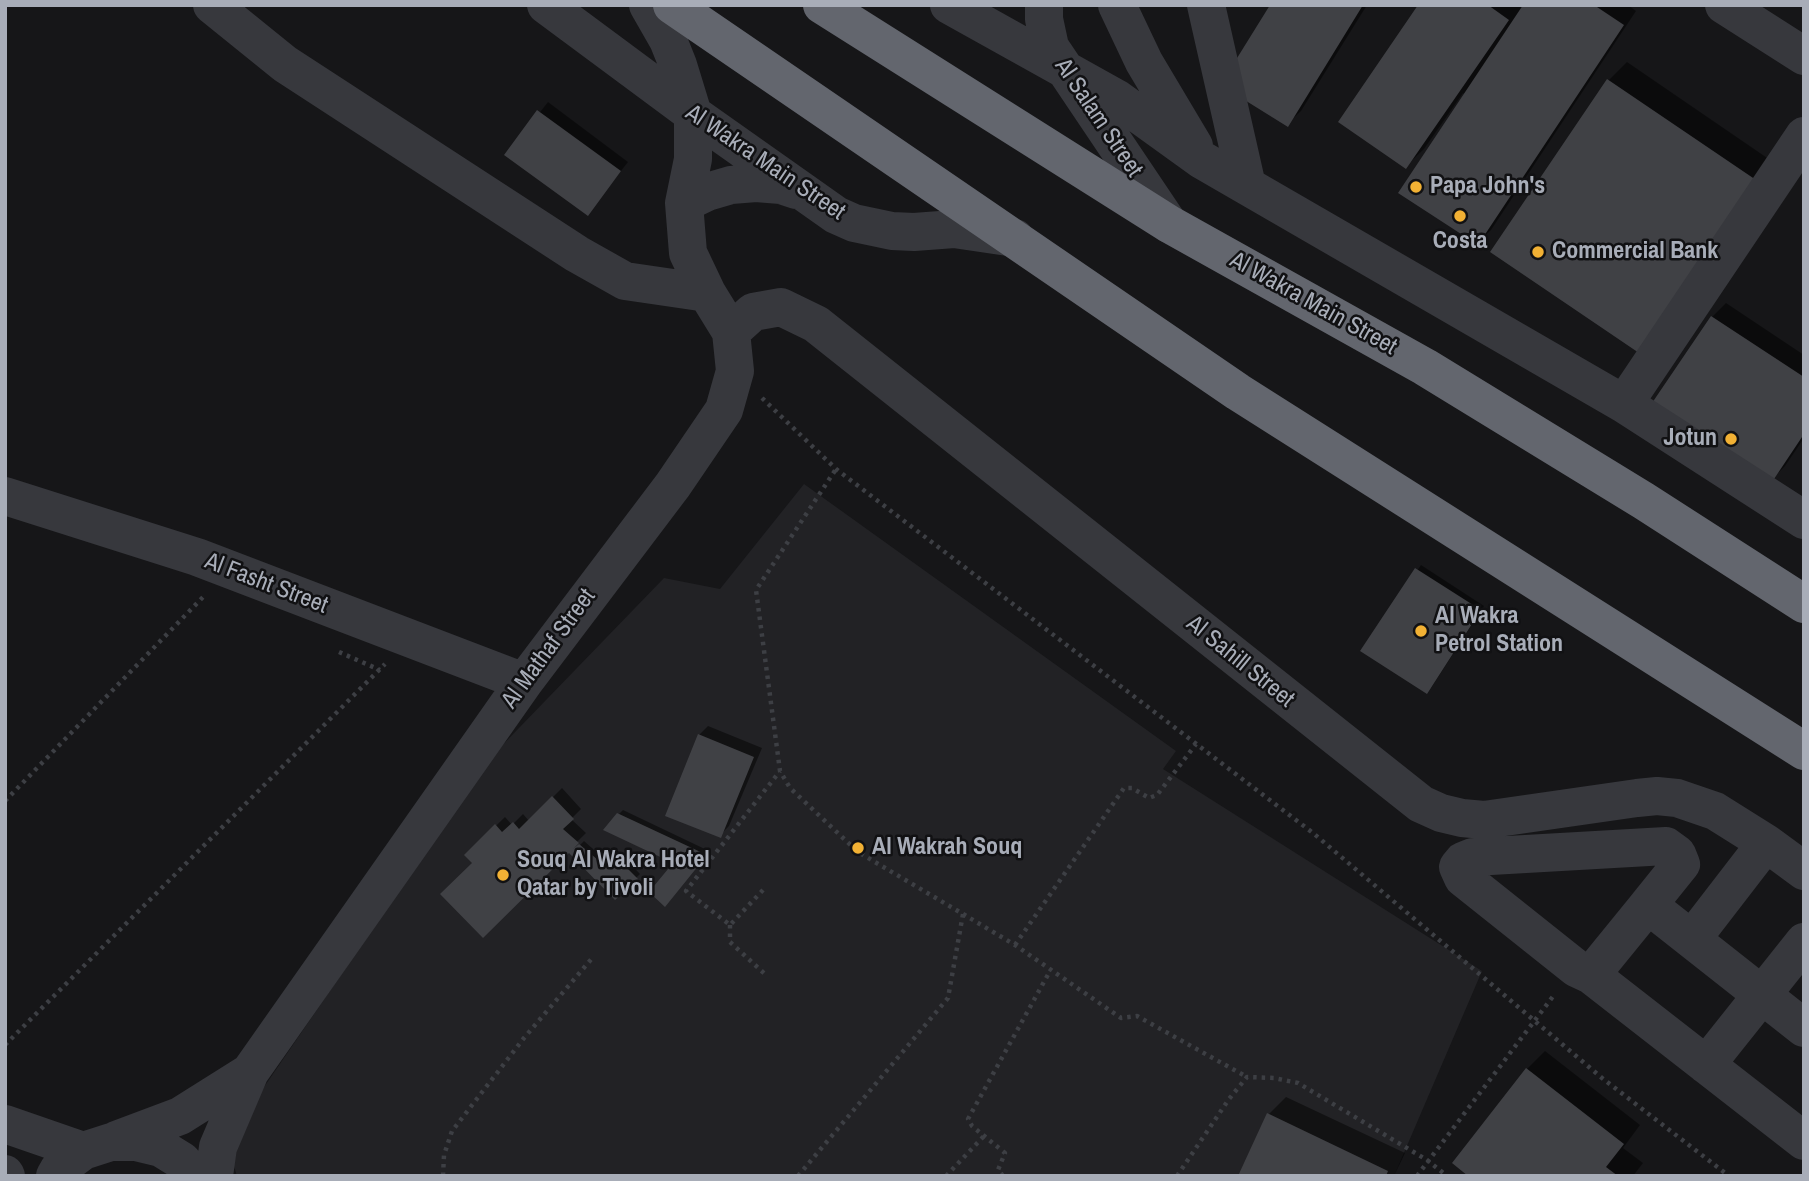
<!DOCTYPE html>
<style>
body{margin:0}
#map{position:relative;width:1809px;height:1181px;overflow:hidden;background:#161618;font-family:"Archivo Narrow",sans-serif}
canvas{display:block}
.frame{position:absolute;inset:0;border:7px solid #a8adb8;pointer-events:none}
</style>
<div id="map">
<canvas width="1809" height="1181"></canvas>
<div class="frame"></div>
</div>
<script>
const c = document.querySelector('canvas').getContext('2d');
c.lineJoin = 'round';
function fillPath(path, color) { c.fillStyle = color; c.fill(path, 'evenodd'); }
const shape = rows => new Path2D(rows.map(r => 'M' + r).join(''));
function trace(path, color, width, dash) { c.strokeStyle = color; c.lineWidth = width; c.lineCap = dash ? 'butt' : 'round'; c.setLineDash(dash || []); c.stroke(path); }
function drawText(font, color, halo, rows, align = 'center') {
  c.font = font + ' "Archivo Narrow",sans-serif'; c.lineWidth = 5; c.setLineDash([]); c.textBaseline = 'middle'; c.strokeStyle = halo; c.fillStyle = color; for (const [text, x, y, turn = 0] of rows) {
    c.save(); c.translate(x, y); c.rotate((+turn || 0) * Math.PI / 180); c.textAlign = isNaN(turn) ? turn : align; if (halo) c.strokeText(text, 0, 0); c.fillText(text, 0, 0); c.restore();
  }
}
fillPath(shape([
 [804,484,1176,751,1163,769,1482,971,1394,1176,237,1176,230,1154,238,1125,488,760,664,578,720,589]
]), '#222225');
fillPath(shape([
 [1272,5,1367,5,1301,111,1287,124],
 [1421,5,1628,5,1636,11,1491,230,1477,243,1465,95,1463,93,1424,149,1406,166],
 [1627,62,1776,164,1660,335,1609,80],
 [548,102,628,162,587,214,507,154],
 [1726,303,1804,355,1804,438,1785,466,1771,480,1712,317],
 [1421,565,1484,606,1431,688,1363,651],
 [708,726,762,748,729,826,720,835,699,735],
 [562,788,581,809,571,819,586,833,483,935,474,863,466,855,505,817,512,825,523,814,529,821],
 [623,810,709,851,669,900,676,862,619,814],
 [584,841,603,858,614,847,640,874,615,898,572,853],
 [1545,1051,1640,1125,1623,1148,1643,1163,1633,1176,1471,1176,1527,1069],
 [1286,1097,1405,1153,1394,1176,1239,1176,1268,1115]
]), '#0007');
fillPath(shape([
 [1270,5,1363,5,1288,127,1243,99,1229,71],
 [1418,5,1488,5,1509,20,1406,169,1338,122],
 [1523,5,1594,5,1624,25,1478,245,1398,193],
 [1607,79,1759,182,1642,355,1490,252],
 [537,110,621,171,588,216,504,155],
 [1711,316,1804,377,1804,434,1772,482,1652,403],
 [1415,568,1481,610,1427,694,1360,651],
 [698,734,754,757,721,838,665,816],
 [552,796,574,819,563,829,579,843,573,849,579,844,598,860,609,850,638,879,615,900,569,853,483,938,440,894,472,863,464,855,495,824,502,832,513,822,519,829],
 [617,813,707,855,665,907,649,892,673,863,603,830],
 [1526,1068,1624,1144,1606,1167,1618,1176,1468,1176,1452,1163],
 [1267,1113,1388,1171,1386,1176,1238,1176]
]), '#404145');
trace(shape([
 [762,398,836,469,1313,833,1602,1078,1729,1176],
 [339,652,380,670],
 [5,801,205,595],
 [763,890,730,925,686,891,780,771],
 [963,914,1015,945,1121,1018,1137,1016,1247,1077],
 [730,925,730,942,766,975],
 [1015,945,1124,788,1132,788,1149,798,1157,795,1196,744],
 [5,1045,385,664],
 [443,1176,444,1155,452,1131,524,1038,594,956],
 [798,1176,948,998,963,914,858,852,790,788,780,771,756,590,836,469],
 [946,1176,984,1136],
 [1003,1176,998,1170,1005,1153,972,1126,968,1119,1050,971],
 [1177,1176,1229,1099,1247,1077,1274,1078,1298,1083,1427,1160,1447,1176],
 [1417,1176,1554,995]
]), '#3d3f44', 4.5, [3.5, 5]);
trace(shape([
 [212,5,285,64,577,254,625,281,707,293],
 [546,5,693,114,836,215,854,223,892,231,914,232,954,229,1015,238],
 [949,5,1116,98,1202,160,1624,404,1804,520],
 [1044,5,1044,19,1050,47,1169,224],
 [1117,5,1144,62,1194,146],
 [1206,5,1247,186],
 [1724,5,1804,56],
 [684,203,707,192,731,185,756,183,781,185,796,190],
 [731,332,753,312,781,307,816,324,1421,804,1441,813,1462,818,1484,820,1637,798,1657,796,1677,798,1715,811,1766,843,1804,871],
 [1624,404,1804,136],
 [5,496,197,557,524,682],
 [1692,939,1766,843],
 [1591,975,1648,905],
 [1804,1028,1648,905,1681,864,1677,854,1666,846,1473,857,1463,861,1458,867,1463,878,1576,968,1591,975,1804,1141],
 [1706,1065,1804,942],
 [5,1124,83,1151],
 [116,1140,180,1116,250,1072],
 [5,1174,6,1176],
 [55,1176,59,1169,83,1151,111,1142,136,1142,161,1148,182,1161,195,1176],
 [214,1176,218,1147,250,1072,524,682,673,485,724,410,735,371,731,332,707,293,688,253,684,203,693,159,693,114,678,65,668,40,648,5]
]), '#37383d', 38);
trace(shape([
 [672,5,1238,392,1804,751],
 [822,5,1169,224,1425,367,1644,501,1804,604]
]), '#63666e', 38);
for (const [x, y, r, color] of [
 [1416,187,7,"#f2b134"],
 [1460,216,7,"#f2b134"],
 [1538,252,7,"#f2b134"],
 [1731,439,7,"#f2b134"],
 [1421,631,7,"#f2b134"],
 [858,848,7,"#f2b134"],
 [503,875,7,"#f2b134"]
]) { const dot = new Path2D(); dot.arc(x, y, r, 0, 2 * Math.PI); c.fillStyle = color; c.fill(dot); trace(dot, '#111113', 2.5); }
drawText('24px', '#a8adb8', '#111113', [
 ["Al Salam Street",1098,118,56],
 ["Al Wakra Main Street",765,163,34],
 ["Al Wakra Main Street",1313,304,29],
 ["Al Fasht Street",266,584,21],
 ["Al Mathaf Street",549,649,-54],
 ["Al Sahill Street",1240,662,39]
]);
drawText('bold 24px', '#a8adb8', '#111113', [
 ["Papa John's",1430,187],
 ["Costa",1460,242,"center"],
 ["Commercial Bank",1552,252],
 ["Jotun",1717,439,"right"],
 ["Al Wakra",1435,617],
 ["Petrol Station",1435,645],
 ["Al Wakrah Souq",872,848],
 ["Souq Al Wakra Hotel",517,861],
 ["Qatar by Tivoli",517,889]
], 'left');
</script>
